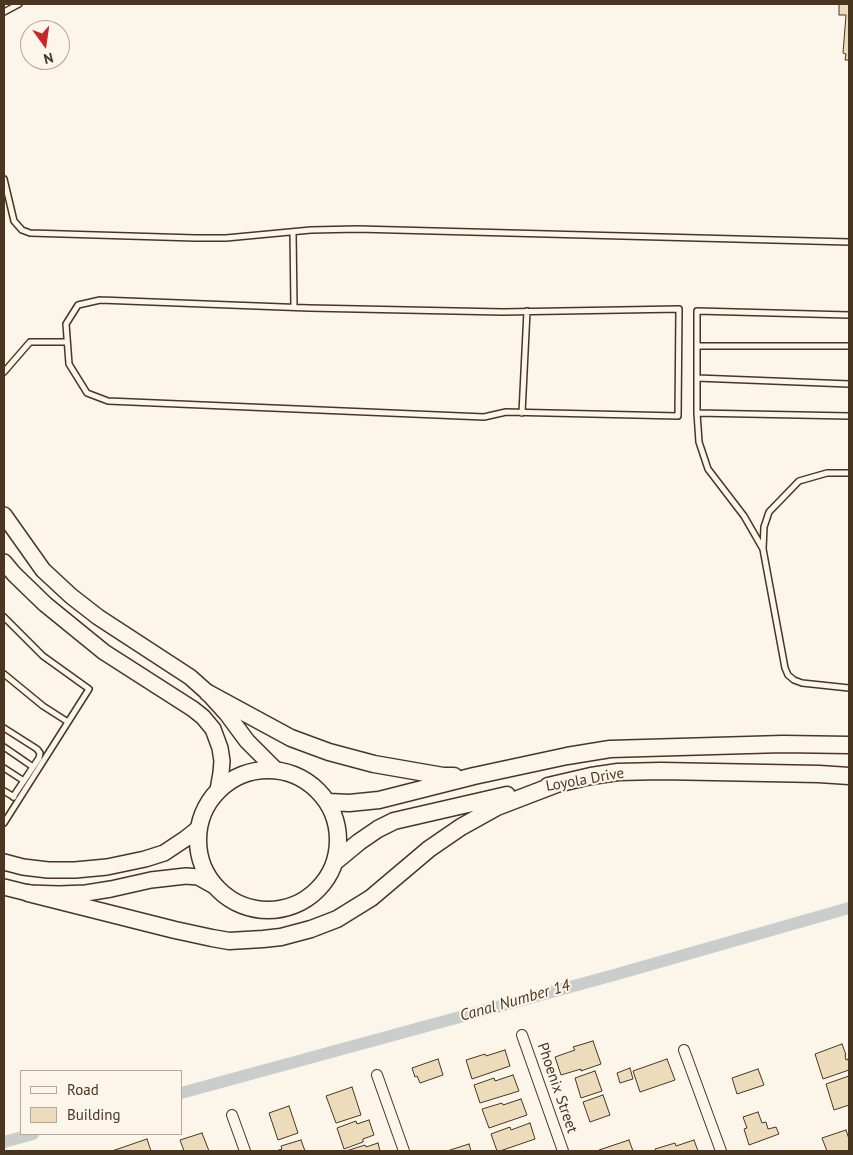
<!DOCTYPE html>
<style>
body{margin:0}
#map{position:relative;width:853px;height:1155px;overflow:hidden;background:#fbf6e9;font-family:"PT Sans",sans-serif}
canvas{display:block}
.frame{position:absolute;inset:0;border:5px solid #4a3520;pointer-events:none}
.legend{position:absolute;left:20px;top:1070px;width:162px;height:65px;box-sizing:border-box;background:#fbf6e9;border:1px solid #b4a999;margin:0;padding:6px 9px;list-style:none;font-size:15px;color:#4a3520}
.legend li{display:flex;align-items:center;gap:10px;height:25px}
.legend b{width:25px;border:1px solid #b4a999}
.north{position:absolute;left:20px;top:20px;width:50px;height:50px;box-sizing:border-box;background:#fbf6e9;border:1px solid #b4a999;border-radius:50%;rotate:166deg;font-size:14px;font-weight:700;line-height:20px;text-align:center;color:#4a3520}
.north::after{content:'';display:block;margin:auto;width:18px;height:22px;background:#c62828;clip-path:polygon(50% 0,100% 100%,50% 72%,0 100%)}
</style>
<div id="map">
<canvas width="853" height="1155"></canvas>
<div class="frame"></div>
<ul class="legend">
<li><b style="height:6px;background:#fbf6e9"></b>Road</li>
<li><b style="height:14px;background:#ecdcbc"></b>Building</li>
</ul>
<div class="north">N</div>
</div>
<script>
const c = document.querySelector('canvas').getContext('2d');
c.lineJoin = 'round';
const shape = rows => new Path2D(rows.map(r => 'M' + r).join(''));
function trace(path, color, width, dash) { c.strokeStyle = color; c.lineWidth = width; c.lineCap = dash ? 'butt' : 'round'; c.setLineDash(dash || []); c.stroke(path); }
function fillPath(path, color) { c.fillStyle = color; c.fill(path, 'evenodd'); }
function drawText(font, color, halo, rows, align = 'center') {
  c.font = font + ' "PT Sans",sans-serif'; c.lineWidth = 4; c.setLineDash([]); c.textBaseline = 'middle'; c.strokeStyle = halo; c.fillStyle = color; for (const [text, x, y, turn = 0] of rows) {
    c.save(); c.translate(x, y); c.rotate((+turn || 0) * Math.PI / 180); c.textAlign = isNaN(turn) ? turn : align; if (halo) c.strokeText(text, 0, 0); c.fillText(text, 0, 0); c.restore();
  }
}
trace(shape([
 [181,1093,614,975,849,908],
 [4,1142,33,1134]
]), '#c9cecd', 12);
const building = shape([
 [839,4,849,4,849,60,845,60,846,54,843,53,846,15,839,15,839,4],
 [593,1041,601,1064,581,1071,581,1069,561,1075,555,1057,575,1050,573,1047,593,1041],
 [842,1044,846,1055,845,1055,846,1060,848,1059,849,1064,849,1070,823,1079,815,1054,842,1044],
 [505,1050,510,1066,472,1079,466,1060,485,1054,486,1056,505,1050],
 [438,1059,443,1075,420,1083,417,1076,415,1077,412,1068,438,1059],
 [667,1059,675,1080,640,1092,633,1071,667,1059],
 [630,1068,633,1079,620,1083,617,1073,630,1068],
 [758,1069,764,1085,737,1094,732,1078,758,1069],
 [595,1071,602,1091,581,1098,575,1078,595,1071],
 [513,1075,519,1091,480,1103,474,1085,494,1078,495,1081,513,1075],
 [849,1076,849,1105,834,1110,826,1084,849,1076],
 [352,1087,361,1115,336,1123,326,1096,352,1087],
 [603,1095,610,1115,590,1122,583,1102,603,1095],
 [521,1099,527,1115,489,1128,482,1109,502,1103,503,1105,521,1099],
 [289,1106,298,1133,278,1140,269,1113,289,1106],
 [758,1112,762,1123,766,1122,768,1129,776,1127,779,1134,749,1145,744,1129,747,1128,743,1117,758,1112],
 [369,1120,374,1135,363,1139,363,1142,344,1149,337,1128,356,1121,357,1124,369,1120],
 [530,1123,535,1139,500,1151,497,1151,491,1134,510,1127,511,1130,530,1123],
 [846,1130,849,1139,849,1151,827,1151,822,1138,846,1130],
 [202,1133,209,1151,184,1151,180,1140,202,1133],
 [147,1139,151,1151,112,1151,147,1139],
 [301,1140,305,1151,276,1151,282,1149,281,1146,301,1140],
 [629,1140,633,1151,599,1151,599,1150,629,1140],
 [694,1140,698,1151,656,1151,655,1149,675,1143,676,1146,694,1140],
 [378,1143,380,1151,346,1151,365,1145,366,1147,378,1143],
 [469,1144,471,1151,447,1151,469,1144]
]);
fillPath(building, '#ecdcbc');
trace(building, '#4a3520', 1);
const lane = shape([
 [4,12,19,4],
 [4,179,14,221,22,230,30,233,195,238,226,238,311,230,358,229,849,242],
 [293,232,294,307],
 [100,300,309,308,503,312,679,309,678,416,506,412,484,417,108,401,87,393,69,364,66,324,78,305,100,300],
 [697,346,849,346],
 [4,372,30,342,67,342],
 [697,378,849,384],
 [522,413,527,311],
 [697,413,849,416],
 [849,473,827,473,799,481,769,512,764,527,763,549,785,668,788,675,794,680,802,683,849,688],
 [763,549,744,516,708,469,699,442,697,413,697,311,849,315],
 [4,617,43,656,89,689,4,823],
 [4,674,43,706,68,722],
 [4,728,37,749,40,753,39,758,13,797],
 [4,747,33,767],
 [4,768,24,781],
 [4,791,14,797]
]);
const street = shape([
 [522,1035,563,1151],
 [684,1050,721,1151],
 [377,1075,404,1151],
 [232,1115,245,1151]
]);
const secondary = shape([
 [4,515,43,570,71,596,98,617,190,677,208,693,227,714,247,741,276,770],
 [4,562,14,574,45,604,104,652,193,709,203,717,213,729,220,748,222,761,221,773,218,790],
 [4,862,23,867,48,870,75,870,107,867,145,859,164,853,185,839,199,828],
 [4,887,28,893,59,894,86,893,111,889,151,880,186,876,198,877,216,887]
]);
const primary = shape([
 [208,693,291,738,329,752,374,764,443,776,454,776],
 '198 840a70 70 0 1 1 140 0a70 70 0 1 1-140 0Z',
 [548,786,591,776,618,772,661,771,819,774,849,776],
 [329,802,349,803,379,800,474,776,567,756,610,749,783,744,849,745],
 [336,861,359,842,378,829,394,821,507,795],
 [28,893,175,930,212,938,229,941,263,939,281,937,311,929,337,919,371,898,429,849,461,827,497,807,557,784]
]);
trace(lane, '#4a3520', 8);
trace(street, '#4a3520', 12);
trace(secondary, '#4a3520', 18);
trace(primary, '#4a3520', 19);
trace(lane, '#fbf6e9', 5);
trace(street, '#fbf6e9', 10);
trace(secondary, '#fbf6e9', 15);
trace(primary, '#fbf6e9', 16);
drawText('15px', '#4a3520', '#fbf6e9', [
 ["Loyola Drive",585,780,-10],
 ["Phoenix Street",557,1088,71]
]);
drawText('italic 16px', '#4a3520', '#fbf6e9', [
 ["Canal Number 14",515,1001,-16]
]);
</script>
